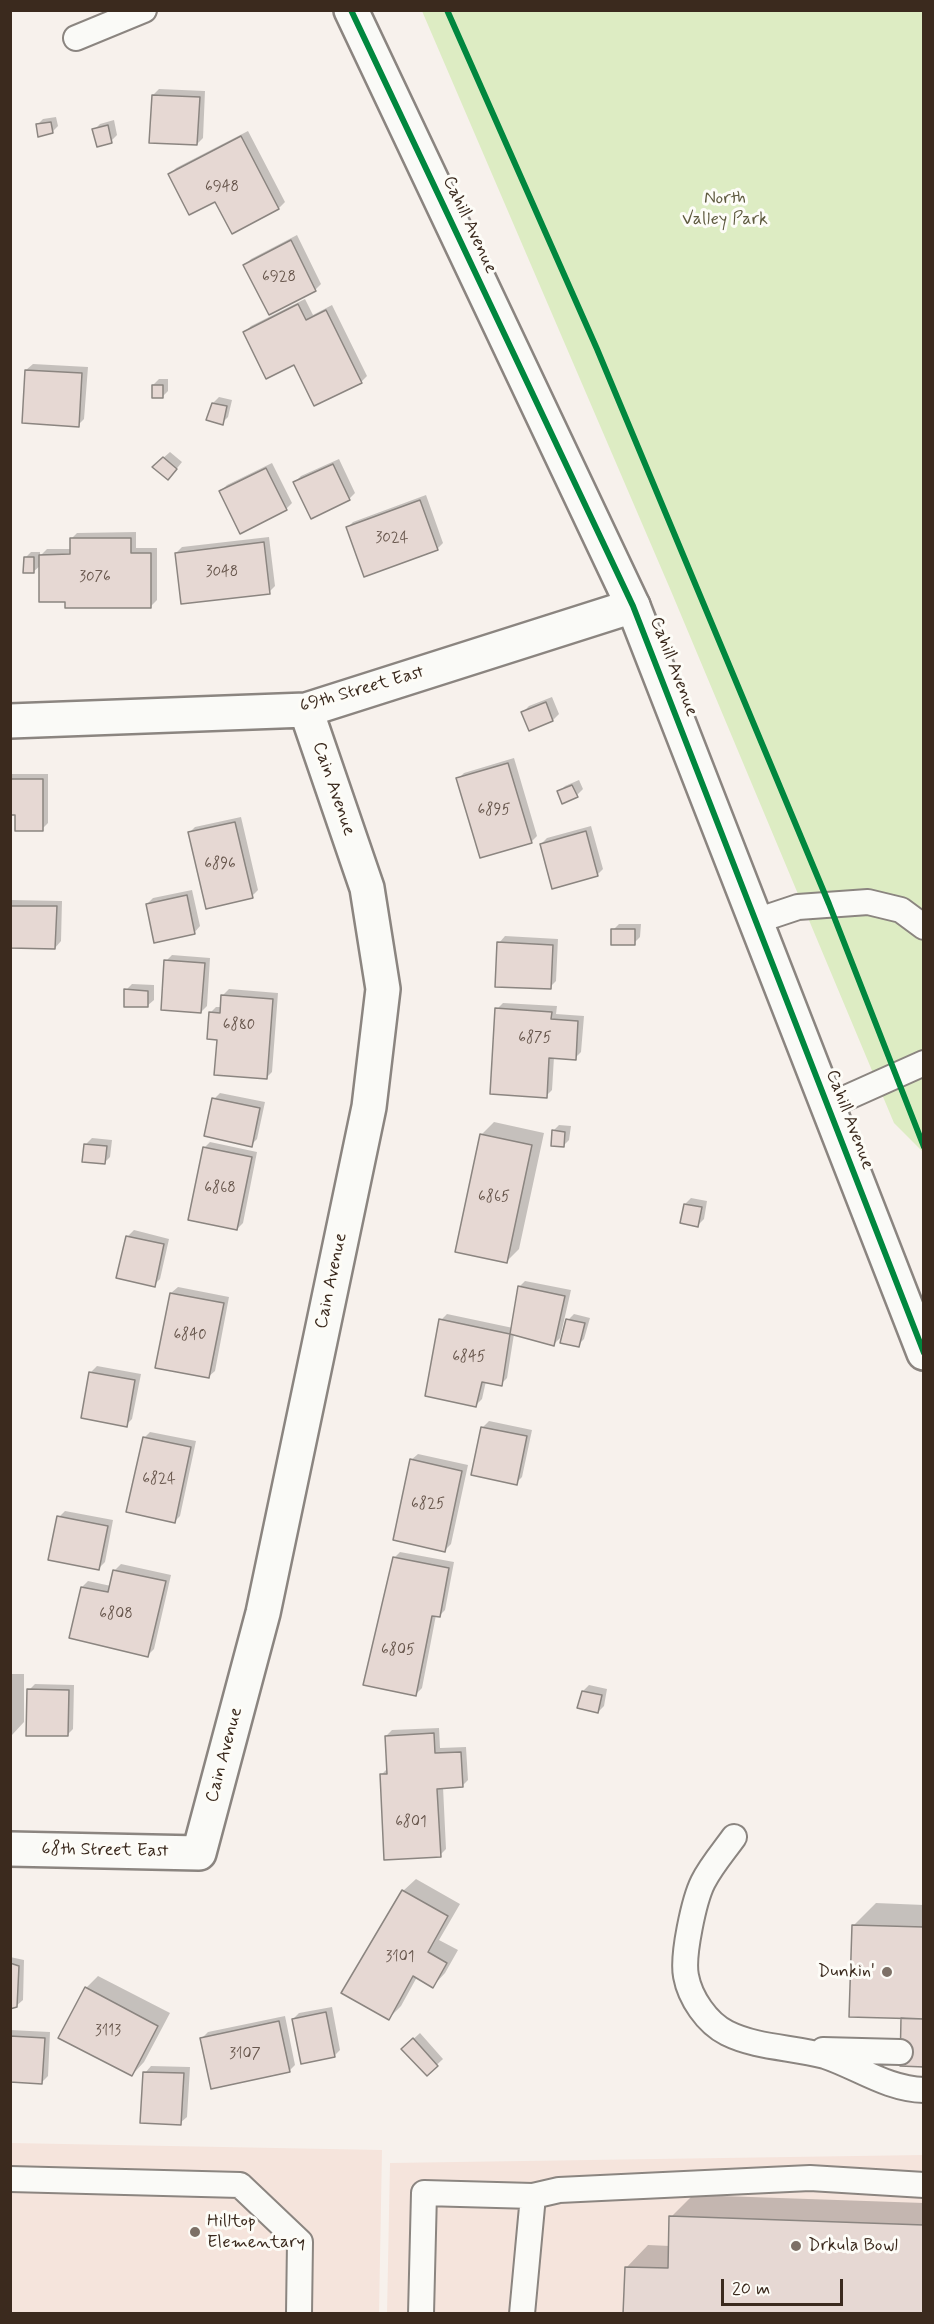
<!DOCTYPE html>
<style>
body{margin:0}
#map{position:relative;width:934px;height:2324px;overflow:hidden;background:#f7f1ec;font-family:Mynerve,sans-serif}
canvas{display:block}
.frame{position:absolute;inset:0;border:12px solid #3b2a1e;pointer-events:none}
.scale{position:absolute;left:721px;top:2279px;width:122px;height:27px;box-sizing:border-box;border:3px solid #3b2a1e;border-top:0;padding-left:8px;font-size:18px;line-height:21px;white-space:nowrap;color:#3b2a1e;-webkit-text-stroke:4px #fdfcf7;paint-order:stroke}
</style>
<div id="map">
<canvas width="934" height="2324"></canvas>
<div class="frame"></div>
<div class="scale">20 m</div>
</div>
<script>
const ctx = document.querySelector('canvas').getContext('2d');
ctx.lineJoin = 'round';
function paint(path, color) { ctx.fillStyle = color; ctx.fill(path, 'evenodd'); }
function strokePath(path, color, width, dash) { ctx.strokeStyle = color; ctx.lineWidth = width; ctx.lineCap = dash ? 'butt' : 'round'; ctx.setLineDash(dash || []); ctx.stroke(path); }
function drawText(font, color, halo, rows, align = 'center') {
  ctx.font = font + ' Mynerve,sans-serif'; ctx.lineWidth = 6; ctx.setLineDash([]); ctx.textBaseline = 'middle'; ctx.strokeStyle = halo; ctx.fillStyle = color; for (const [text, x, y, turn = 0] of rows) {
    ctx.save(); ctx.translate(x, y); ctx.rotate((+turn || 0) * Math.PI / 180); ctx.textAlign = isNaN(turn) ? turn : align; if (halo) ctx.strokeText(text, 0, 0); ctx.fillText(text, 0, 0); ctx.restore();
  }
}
paint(new Path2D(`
 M11,2143L382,2150L379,2313L11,2314Z
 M923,2155V2313L387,2314L390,2163Z`), '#f5e4dc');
paint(new Path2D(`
 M422,11H923V1152L894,1123L671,591Z`), '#ddecc3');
paint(new Path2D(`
 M159,89L205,91L203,138L197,144L153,95Z
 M56,117L58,126L52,132L37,125L43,119Z
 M114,120L117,135L111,141L94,130L100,124Z
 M248,131L285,202L279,208L232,232L216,200L170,174L176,168Z
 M297,235L321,284L315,290L245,265L251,259Z
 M305,299L313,315L332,305L367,376L361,382L294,363L245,332L251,326Z
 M33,364L88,367L84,419L78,425L26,370Z
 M159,379H168V391L162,397L153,385Z
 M219,397L232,400L228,417L222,423L213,403Z
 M170,452L182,462L174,472L154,466Z
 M339,459L355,493L349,499L295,482L301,476Z
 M272,463L292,503L286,509L221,491L227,485Z
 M426,495L443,543L437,549L347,528L353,522Z
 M136,532V548H157V600L151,606L66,601L41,565L33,572L25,558L31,552H40V556L47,549H71V539L77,533Z
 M269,537L275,586L269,592L176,553L182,547Z
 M552,697L559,714L553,720L523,712L529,706Z
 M514,758L537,836L531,842L458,779L464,773Z
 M10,774H48V823L42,829L16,814H10Z
 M579,780L583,789L577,795L559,792L565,786Z
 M241,817L258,890L252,896L189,833L195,827Z
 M591,826L603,869L597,875L541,844L547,838Z
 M192,890L200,926L194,933L147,904L153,898Z
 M10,900L62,901L61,941L55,948L10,947Z
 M619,924H641L640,937L634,943L613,930Z
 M505,936L558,939L556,981L550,987L499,943Z
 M172,955L210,958L207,1006L201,1012L166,961Z
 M132,984L154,985V1000L147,1006L126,990Z
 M229,989L278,993L272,1072L266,1078L218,1038L210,1013L216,1007H222L223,995Z
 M503,1003L557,1006L556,1014L584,1016L581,1052L575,1058L554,1057L552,1090L546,1096L497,1009Z
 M220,1093L265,1102L257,1139L251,1145L214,1099Z
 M494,1122L544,1133L519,1249L507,1261L482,1134Z
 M559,1125L571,1126L569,1140L563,1146L553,1131Z
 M92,1138L112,1140L110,1157L104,1163L86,1144Z
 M210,1142L257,1152L243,1223L237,1229L204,1148Z
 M691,1198L707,1201L704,1219L698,1225L685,1204Z
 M134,1230L169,1239L160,1279L154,1285L128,1236Z
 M525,1281L571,1290L560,1338L554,1344L514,1334L507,1378L501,1384L486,1381L482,1399L476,1405L441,1320L447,1314L513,1328L519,1287Z
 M178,1287L229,1297L215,1371L208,1377L171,1293Z
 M574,1314L590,1318L584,1339L578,1345L568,1320Z
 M97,1366L141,1374L132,1419L126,1425L91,1372Z
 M489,1421L532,1430L522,1477L516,1483L473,1474L483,1427Z
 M150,1432L196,1441L180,1516L174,1522L144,1438Z
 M418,1454L468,1465L451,1544L445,1550L411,1460Z
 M65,1511L113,1520L105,1562L99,1568L59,1517Z
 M400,1552L454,1562L445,1610L439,1616L436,1615L422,1688L416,1694L394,1558Z
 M121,1564L171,1575L154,1649L148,1655L82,1587L88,1581L111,1586L115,1570Z
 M10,1674H24V1722L12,1735Z
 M35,1684L74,1685L73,1729L67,1735L29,1690Z
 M589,1685L607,1689L604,1706L598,1712L583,1691Z
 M439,1728L440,1748L466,1747L468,1780L462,1786L443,1787L446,1849L440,1855L381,1775L388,1768L386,1736L392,1730Z
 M416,1879L460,1904L439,1940L458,1950L445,1973L433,1986L417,1977L401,2006L389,2018L403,1891Z
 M876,1903L924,1905V2065L905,2017L854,1925Z
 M10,1957L24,1960L23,2000L16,2006L10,2007Z
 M98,1976L170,2013L144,2062L132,2075L86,1988Z
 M332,2007L340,2050L334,2056L293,2019L299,2013Z
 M285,2016L295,2065L289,2071L202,2038L208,2032Z
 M10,2030L50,2032L48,2076L42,2082L10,2080Z
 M420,2033L443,2059L427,2074L409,2043Z
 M151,2066L190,2067L187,2117L180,2123L145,2073Z
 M693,2195L924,2203V2314L626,2268L648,2245L670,2246L671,2217Z`), '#0003');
const building = new Path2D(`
 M152,95L200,97L197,145L149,143Z
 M51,122L53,133L38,137L36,124Z
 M108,125L112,143L97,147L92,129Z
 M241,136L279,209L232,234L215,202L189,215L168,174Z
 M291,240L316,291L269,315L243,265Z
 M298,304L306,320L326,310L362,383L314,406L294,365L266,379L243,332Z
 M25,370L82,373L79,427L22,423Z
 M152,385H163V398H152Z
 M212,403L227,406L223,425L206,420Z
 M163,457L177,469L168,480L152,467Z
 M333,464L350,500L311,519L293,482Z
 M266,468L287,510L240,534L219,491Z
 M420,500L438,550L364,577L346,527Z
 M70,538H131V553H151V608H65V602H39V555L70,554Z
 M264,542L270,594L181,604L175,553Z
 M24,557H34V573H23Z
 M546,702L553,721L529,731L521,712Z
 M508,763L532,843L480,858L456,778Z
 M10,779H43V831H15V815H10Z
 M572,785L578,797L562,804L557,791Z
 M235,822L253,898L206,909L188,832Z
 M586,831L598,876L552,889L540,844Z
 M187,895L195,934L154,943L146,904Z
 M10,906H57L55,949L10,948Z
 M611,929H635V945H611Z
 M497,942L553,945L551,989L495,987Z
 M164,960L205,963L201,1013L161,1010Z
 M124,989L148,991V1007H124Z
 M221,995L273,999L267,1079L214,1075L217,1040L207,1039L209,1012L220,1013Z
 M495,1008L552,1012L551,1019L578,1021L576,1060L549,1058L547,1098L490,1094Z
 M212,1098L260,1108L252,1147L204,1136Z
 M552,1130L565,1132L564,1147L551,1146Z
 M480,1134L532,1145L507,1263L455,1252Z
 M84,1144L107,1146L105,1164L82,1162Z
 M203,1147L252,1157L237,1230L188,1220Z
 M684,1204L702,1207L698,1227L680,1223Z
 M126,1236L164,1244L155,1287L116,1278Z
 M518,1286L565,1296L554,1346L510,1334Z
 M170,1293L224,1303L209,1378L155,1368Z
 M439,1319L510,1334L502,1386L482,1382L476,1407L425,1396Z
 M566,1319L585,1323L579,1347L560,1343Z
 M89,1372L135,1380L127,1427L81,1418Z
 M481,1427L527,1436L517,1485L471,1475Z
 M143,1437L191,1447L175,1523L126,1512Z
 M410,1459L462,1471L445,1552L393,1540Z
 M57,1516L108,1526L99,1570L48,1560Z
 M393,1557L449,1568L440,1617L432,1616L416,1696L363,1685Z
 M113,1570L166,1581L148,1657L69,1638L81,1587L108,1592Z
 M27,1689L69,1690L68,1736H26Z
 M582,1691L602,1695L598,1713L577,1708Z
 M434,1733L435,1753L461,1752L463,1787L437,1789L441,1857L384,1860L380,1774H387L385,1736Z
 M402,1890L448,1916L428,1952L447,1963L433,1988L413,1976L389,2020L341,1993Z
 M852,1925L924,1927V2019L849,2017Z
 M10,1963L19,1966L17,2007L10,2009Z
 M85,1987L158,2026L132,2076L58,2038Z
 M326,2012L335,2057L301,2064L292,2019Z
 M901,2018L924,2019V2067L900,2066Z
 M279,2021L290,2072L211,2089L200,2038Z
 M10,2036L45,2038L42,2084L10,2082Z
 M413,2038L438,2066L427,2076L401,2049Z
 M143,2072L184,2073L181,2125L140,2123Z
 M669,2216L924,2225V2314H623L625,2267L668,2268Z`);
paint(building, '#e6d8d3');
strokePath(building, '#8b8580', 1.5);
const lane = new Path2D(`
 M76,38L144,10
 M756,921L798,907L868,902L901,910L924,927
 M828,1106L924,1063
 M734,1837C724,1851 711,1866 703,1882C694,1900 682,1956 686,1976C690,1998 707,2023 727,2033C757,2048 793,2047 825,2056C858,2067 887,2089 924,2090
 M823,2050L900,2052
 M10,2179L240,2185L300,2242L299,2314
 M421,2314L424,2193L533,2196L559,2190L810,2178L924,2185
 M522,2314L533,2196`);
const street = new Path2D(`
 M10,721L306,710L633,606
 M10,1849L199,1853L263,1613L369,1107L383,989L367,888L306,710`);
const secondary = new Path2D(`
 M351,10L633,606L924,1353`);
strokePath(lane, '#8b8580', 28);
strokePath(street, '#8b8580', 38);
strokePath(secondary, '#8b8580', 38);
strokePath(lane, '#fafaf7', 24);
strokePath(street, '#fafaf7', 33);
strokePath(secondary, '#fafaf7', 33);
strokePath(new Path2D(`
 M351,10L633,606L924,1353
 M447,10L597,349L829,904L924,1147`), '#00873e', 6);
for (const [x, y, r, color] of [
 [887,1972,6,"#7d7066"],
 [195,2232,6,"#7d7066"],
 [796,2246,6,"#7d7066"]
]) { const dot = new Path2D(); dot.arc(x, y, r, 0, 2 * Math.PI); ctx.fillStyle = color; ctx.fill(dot); strokePath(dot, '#fdfcf7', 2); }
drawText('15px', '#67564c', null, [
 ["6948",222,188],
 ["6928",279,278],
 ["3024",392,539],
 ["3048",222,573],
 ["3076",95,578],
 ["6895",494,811],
 ["6896",220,865],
 ["6880",239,1026],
 ["6875",535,1039],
 ["6868",220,1189],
 ["6865",494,1198],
 ["6840",190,1336],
 ["6845",469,1358],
 ["6824",159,1480],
 ["6825",428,1505],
 ["6808",116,1615],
 ["6805",398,1651],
 ["6801",411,1823],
 ["3101",400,1958],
 ["3113",108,2032],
 ["3107",245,2055]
]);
drawText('18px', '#5e5a3f', '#fdfcf7', [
 ["North",725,199],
 ["Valley Park",725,220]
]);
drawText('18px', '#3b2a1e', '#fdfcf7', [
 ["Cahill Avenue",469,225,65],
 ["Cahill Avenue",673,667,69],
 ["69th Street East",362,690,-16],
 ["Cain Avenue",333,789,71],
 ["Cahill Avenue",849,1120,69],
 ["Cain Avenue",332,1281,-78],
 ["Cain Avenue",225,1755,-75],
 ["68th Street East",105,1851,1]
]);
drawText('18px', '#3b2a1e', '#fdfcf7', [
 ["Dunkin'",875,1972,"right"],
 ["Hilltop",207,2222],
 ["Elementary",207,2243],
 ["Drkula Bowl",808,2246]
], 'left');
</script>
